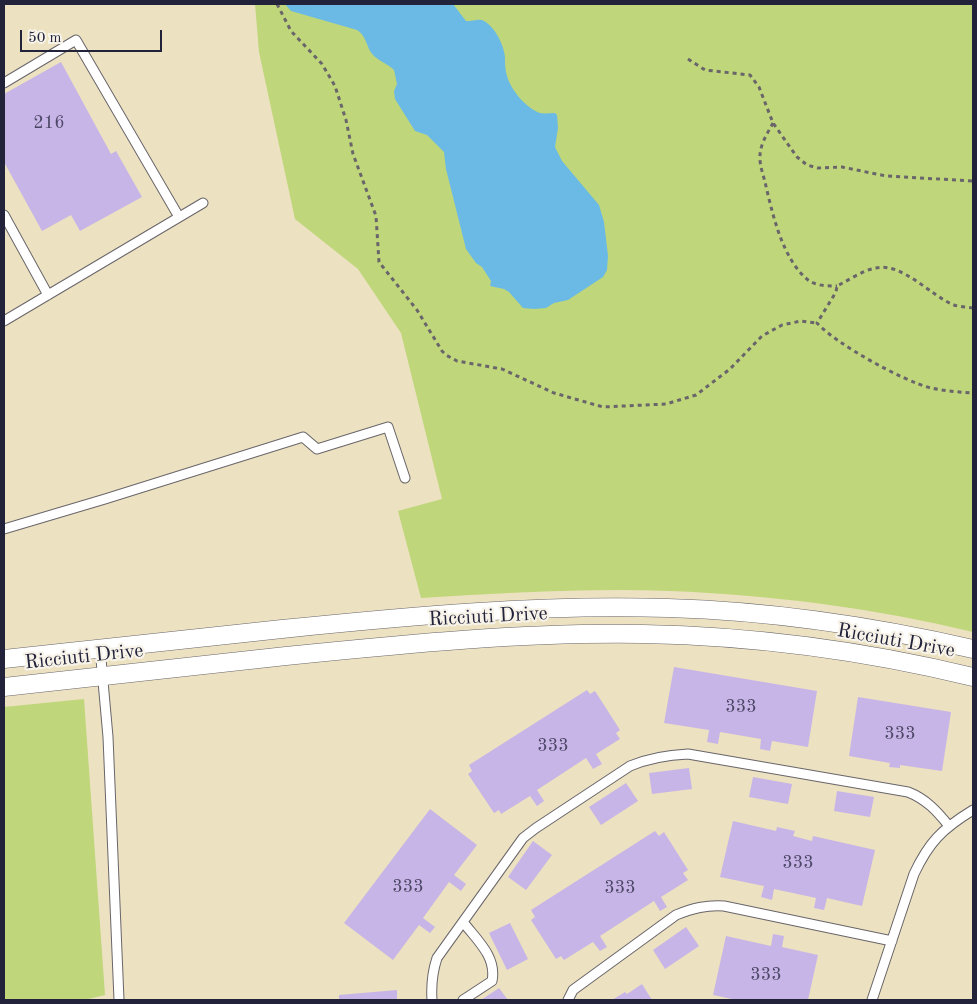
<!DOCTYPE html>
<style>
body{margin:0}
#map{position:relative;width:977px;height:1004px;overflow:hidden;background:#ece1c0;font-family:"Old Standard TT",serif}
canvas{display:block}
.frame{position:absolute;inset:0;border:5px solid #22223b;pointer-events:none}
.scale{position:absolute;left:20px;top:30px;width:142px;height:22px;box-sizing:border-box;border:2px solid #22223b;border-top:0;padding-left:6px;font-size:15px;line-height:18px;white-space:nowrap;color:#22223b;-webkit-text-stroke:4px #f7f3e8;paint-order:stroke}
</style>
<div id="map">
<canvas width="977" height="1004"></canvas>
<div class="frame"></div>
<div class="scale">50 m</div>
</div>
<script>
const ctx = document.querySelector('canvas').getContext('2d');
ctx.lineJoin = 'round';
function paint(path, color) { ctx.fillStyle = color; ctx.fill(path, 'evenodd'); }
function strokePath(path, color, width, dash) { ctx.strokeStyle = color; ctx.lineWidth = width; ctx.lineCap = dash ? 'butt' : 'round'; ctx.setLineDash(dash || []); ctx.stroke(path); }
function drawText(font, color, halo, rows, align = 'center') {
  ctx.font = font + ' "Old Standard TT",serif'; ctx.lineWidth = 4.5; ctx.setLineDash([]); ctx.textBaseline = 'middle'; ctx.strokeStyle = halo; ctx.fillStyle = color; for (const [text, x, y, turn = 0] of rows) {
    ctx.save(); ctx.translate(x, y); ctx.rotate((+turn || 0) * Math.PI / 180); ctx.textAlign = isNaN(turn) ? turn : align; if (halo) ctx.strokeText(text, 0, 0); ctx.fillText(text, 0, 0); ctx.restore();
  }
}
paint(new Path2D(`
 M255,4H973V632C874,608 772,595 670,591C587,588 504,593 421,598L398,511L442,499L401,333L358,269L295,219L259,52Z
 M84,699L105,995L84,1000H4V707Z`), '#bfd67a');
paint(new Path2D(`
 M285,4H453L466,21C473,22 477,18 484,21C495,27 504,45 505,57C505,64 505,70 507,76C511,90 526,108 540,113C544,114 550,113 555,113L557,115L558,128L555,147L562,161L599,205L604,222L608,256L607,270L603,277L568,300L554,303L546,308L534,309L523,308L509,292L504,289L490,286L491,281L482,267L476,263L466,249L446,169L444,152L427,135L415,131L395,99L394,91L397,84L394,70C387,63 375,60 370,51C366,43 365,35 357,30L291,11Z`), '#6bbae5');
paint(new Path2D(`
 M61,62L111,154L116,151L142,197L80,231L71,215L42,231L4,162V94Z
 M674,667L817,691L808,747L772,741L770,751L760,749L761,739L720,732L718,744L707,742L709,730L664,723Z
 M587,690L590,694L595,691L620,730L616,733L620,739L596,754L602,764L593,769L586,758L537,790L544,801L537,806L530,796L501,814L499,810L494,813L468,774L472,771L469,765Z
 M858,697L951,712L942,771L900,765V768L889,767L890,763L849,756Z
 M689,768L692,789L652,794L649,773Z
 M753,777L792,784L788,804L749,797Z
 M626,783L638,801L601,825L589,807Z
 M837,791L874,797L870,817L834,811Z
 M430,809L477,845L454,875L466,884L461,891L449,882L423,918L435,927L430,933L419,925L393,960L344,923Z
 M733,821L776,831L777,827L795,831L793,836L812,841L813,836L875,850L862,906L827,898L824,910L814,908L816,898L774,889L772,900L761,897L764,886L720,877Z
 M655,831L659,836L664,832L688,870L683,873L688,880L661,897L667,907L660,911L654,901L600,936L607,947L600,951L593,942L564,960L561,956L556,959L531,920L535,917L531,910Z
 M533,841L552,855L526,890L508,877Z
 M510,923L528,959L507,970L489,933Z
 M686,927L699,946L665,969L653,950Z
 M773,934L784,936L782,947L818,955L808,1000H737L713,995L726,936L771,946Z
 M642,984L652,1000H612L625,992L627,994Z
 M499,988L508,1000H481Z
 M397,990V1000H339V995Z`), '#c8b5e7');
const service = new Path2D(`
 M4,83L76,40L179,217
 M4,215L48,295
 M4,321L203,203
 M4,529L105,499L303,437L317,449L388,427L405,478
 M100,648L108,737L119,1000
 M432,1000C431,985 432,973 437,958L523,838L536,828L630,766C649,758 667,755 688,754L908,792C926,799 937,811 949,826
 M463,1000L492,981C497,957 477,940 463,922
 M568,1000L573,990L676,915C693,908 706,905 724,906L892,941
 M872,1000L914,874C929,842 942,829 973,810`);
const minor = new Path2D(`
 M4,659C96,649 189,639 282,629C410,616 538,604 668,608C770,611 873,626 973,649
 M4,687C98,677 192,667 286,656C405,644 524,632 643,634C754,636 866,651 973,677`);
strokePath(service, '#69656a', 11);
strokePath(minor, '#69656a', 19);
strokePath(new Path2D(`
 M277,4L291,31L322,64L335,86L346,120L353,154L376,216L379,262L417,310L442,351L446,355L457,361L502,369L554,393L603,407L666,404L696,395L730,369L762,336L782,325L801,321L817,323
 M688,59L705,70L750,75L759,87L773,123L797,157L807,165L818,168L842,167L886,176L973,181
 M773,123C767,134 759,146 760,159C760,166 763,174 765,182C772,212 782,259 808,280C816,286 827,286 837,286
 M973,308C967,307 960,307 954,305C931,296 902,262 876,268C863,270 849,280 837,286L836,292L817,323C836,344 903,381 931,388C945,391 959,392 973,393`), '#69656a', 3, [4, 4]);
strokePath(service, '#fff', 9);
strokePath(minor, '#fff', 18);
drawText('18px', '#4c4766', null, [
 ["216",49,123],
 ["333",741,707],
 ["333",900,734],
 ["333",553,746],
 ["333",798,863],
 ["333",408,887],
 ["333",620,888],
 ["333",766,975]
]);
drawText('20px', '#22223b', '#f7f3e8', [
 ["Ricciuti Drive",488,617,-3],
 ["Ricciuti Drive",896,641,10],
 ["Ricciuti Drive",84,657,-6]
]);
</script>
